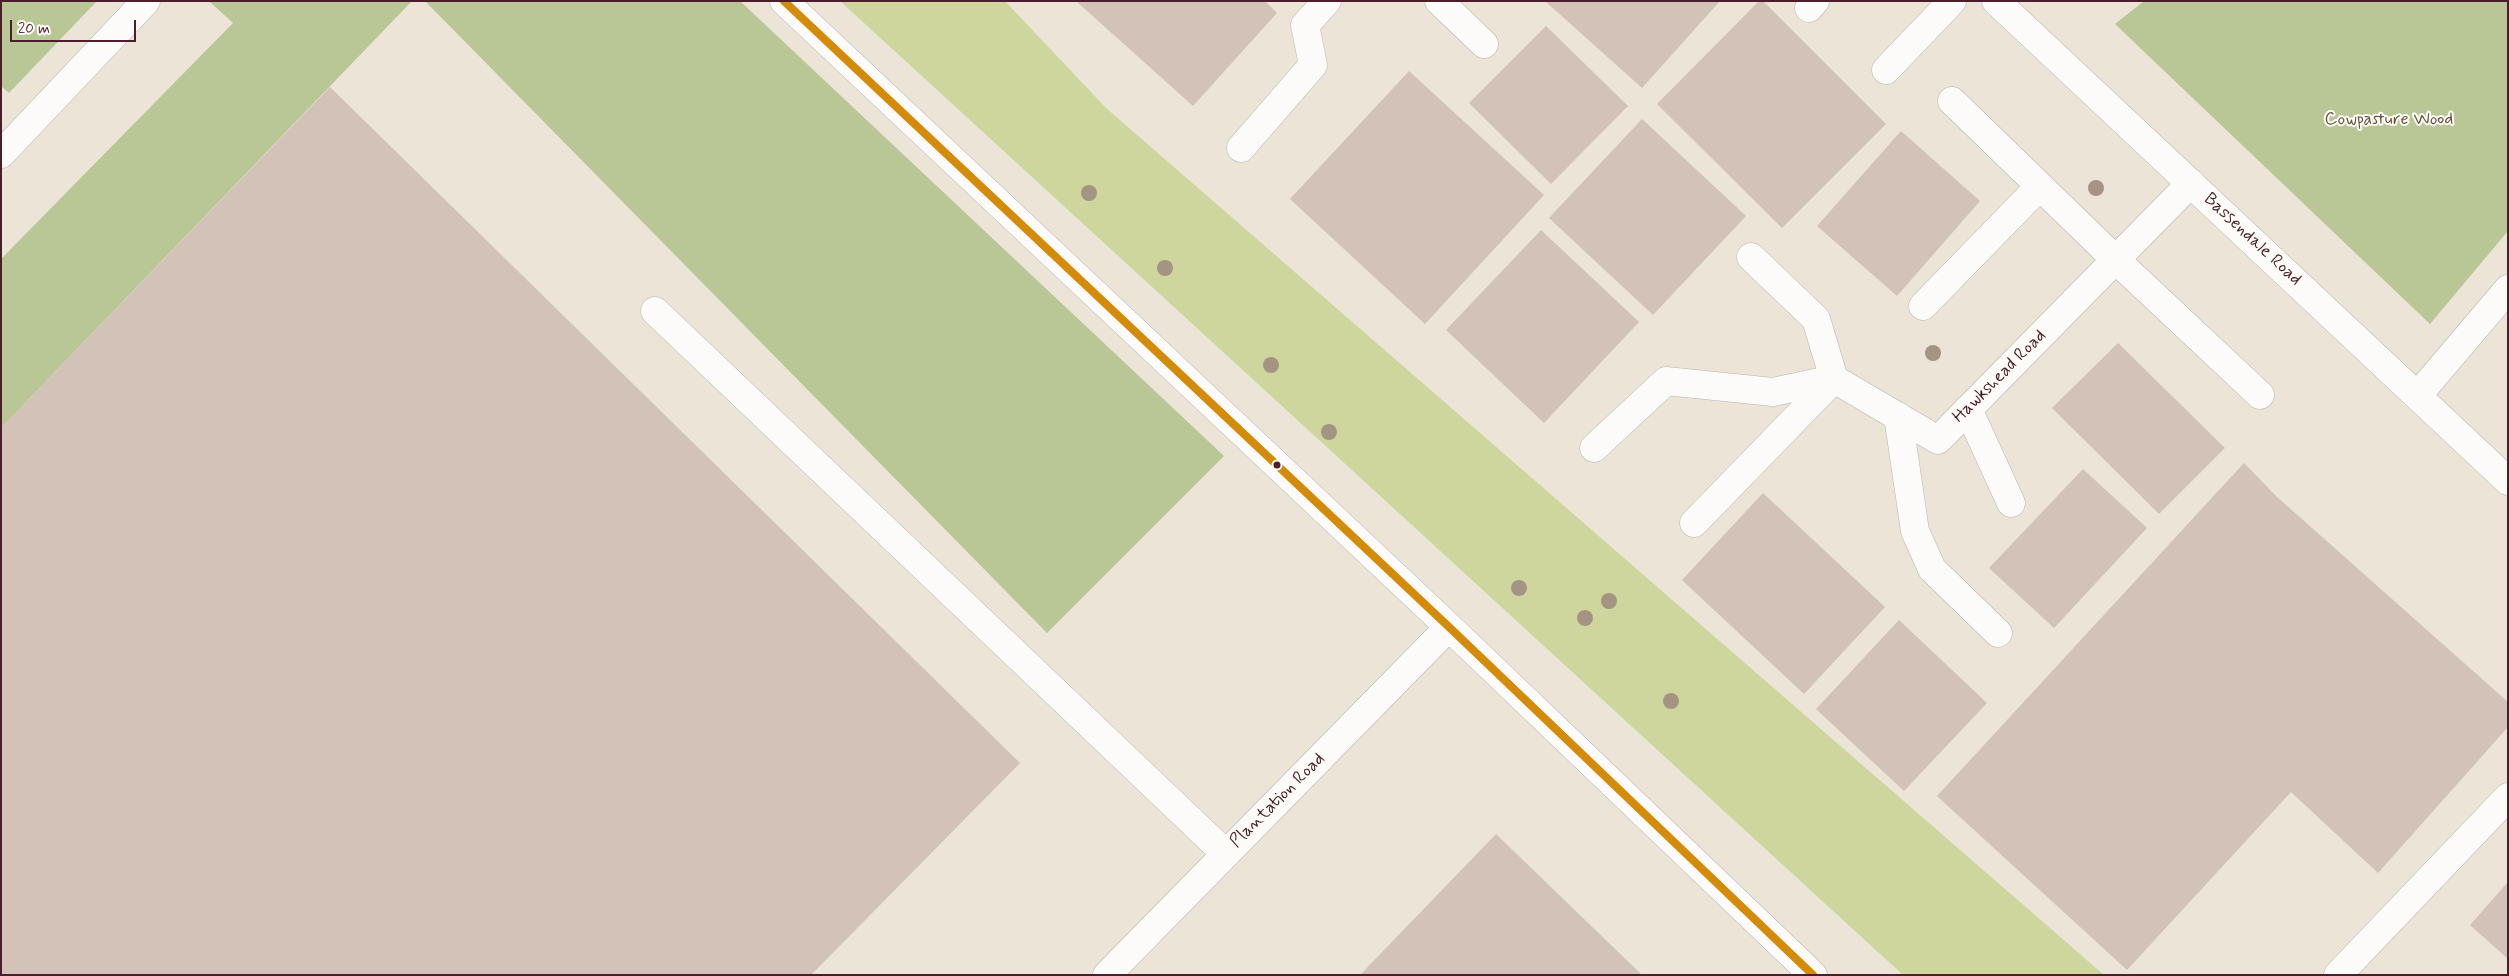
<!DOCTYPE html>
<style>
body{margin:0}
#map{position:relative;width:2509px;height:976px;overflow:hidden;background:#ebe4d7;font-family:Mynerve,sans-serif}
canvas{display:block}
.frame{position:absolute;inset:0;border:2px solid #4a1f2b;pointer-events:none}
.scale{position:absolute;left:10px;top:20px;width:126px;height:22px;box-sizing:border-box;border:2px solid #4a1f2b;border-top:0;padding-left:6px;font-size:15px;line-height:18px;white-space:nowrap;color:#4a1f2b;-webkit-text-stroke:4px #fdfcf7;paint-order:stroke}
</style>
<div id="map">
<canvas width="2509" height="976"></canvas>
<div class="frame"></div>
<div class="scale">20 m</div>
</div>
<script>
const ctx = document.querySelector('canvas').getContext('2d');
ctx.lineJoin = 'round';
function paint(path, color) { ctx.fillStyle = color; ctx.fill(path, 'evenodd'); }
function strokePath(path, color, width, dash) { ctx.strokeStyle = color; ctx.lineWidth = width; ctx.lineCap = dash ? 'butt' : 'round'; ctx.setLineDash(dash || []); ctx.stroke(path); }
function drawText(font, color, halo, rows, align = 'center') {
  ctx.font = font + ' Mynerve,sans-serif'; ctx.lineWidth = 4; ctx.setLineDash([]); ctx.textBaseline = 'middle'; ctx.strokeStyle = halo; ctx.fillStyle = color; for (const [text, x, y, turn = 0] of rows) {
    ctx.save(); ctx.translate(x, y); ctx.rotate((+turn || 0) * Math.PI / 180); ctx.textAlign = isNaN(turn) ? turn : align; if (halo) ctx.strokeText(text, 0, 0); ctx.fillText(text, 0, 0); ctx.restore();
  }
}
paint(new Path2D(`
 M840,1H1005L1106,108L2104,975H1903Z`), '#ced69e');
paint(new Path2D(`
 M1,1H97L9,93L1,86Z
 M209,1H412L1,428V259L233,23Z
 M425,1H740L1224,456L1047,633Z
 M2144,1H2508V231L2430,324L2115,24Z`), '#b9c797');
paint(new Path2D(`
 M1076,1H1265L1277,13L1193,106Z
 M1545,1H1720L1642,88Z
 M1759,1H1763L1886,124L1782,228L1657,104Z
 M1546,26L1628,106L1551,184L1469,103Z
 M1409,71L1544,195L1425,324L1290,199Z
 M330,87L1020,763L811,975H1V428Z
 M1642,119L1746,216L1653,315L1549,218Z
 M1901,131L1980,201L1897,296L1817,226Z
 M1541,230L1639,322L1544,423L1446,330Z
 M2118,343L2225,448L2159,514L2052,408Z
 M2244,463L2276,496L2508,702V727L2378,873L2291,792L2127,970L1937,796Z
 M2083,469L2147,528L2054,628L1989,568Z
 M1763,493L1885,607L1804,694L1682,580Z
 M1899,620L1987,703L1904,791L1816,709Z
 M1496,834L1642,975H1360Z
 M2508,882V959L2470,925Z`), '#d2c2b7');
const minor = new Path2D(`
 M784,1L1449,627L1813,975
 M1439,1L1484,44
 M1996,1L2508,481
 M1809,8L1815,1
 M1886,70L1952,1
 M1952,101L2116,260L2260,395
 M1241,148L1313,65L1305,25L1327,1
 M1,154L146,1
 M1923,306L2040,186
 M655,311L1226,854
 M2418,395L2508,289
 M1968,409L2011,503
 M1898,416L1915,531L1932,569L1998,633
 M1594,448L1666,381L1773,392L1834,379L1938,440L2191,183
 M1694,523L1834,379L1816,319L1751,257
 M1107,975L1449,627
 M2338,975L2508,797`);
strokePath(minor, '#bbb2ac', 29);
strokePath(minor, '#fcfbf9', 28);
strokePath(new Path2D(`
 M784,1L1449,627L1813,975`), '#d48b09', 8);
ctx.fillStyle = '#a49484';
for (const [x, y] of [
 [2096,188],
 [1089,193],
 [1165,268],
 [1933,353],
 [1271,365],
 [1329,432],
 [1519,588],
 [1609,601],
 [1585,618],
 [1671,701]
]) { ctx.beginPath(); ctx.arc(x, y, 8, 0, 2 * Math.PI); ctx.fill(); }
for (const [x, y, r, color] of [
 [1277,465,4.5,"#4a1f2b"]
]) { const dot = new Path2D(); dot.arc(x, y, r, 0, 2 * Math.PI); ctx.fillStyle = color; ctx.fill(dot); strokePath(dot, '#fdfcf7', 2); }
drawText('18px', '#6a5340', '#fdfcf7', [
 ["Cowpasture Wood",2389,120]
]);
drawText('18px', '#4a1f2b', '#fdfcf7', [
 ["Bassendale Road",2252,240,43],
 ["Hawkshead Road",2000,377,-45],
 ["Plantation Road",1278,801,-45]
]);
</script>
